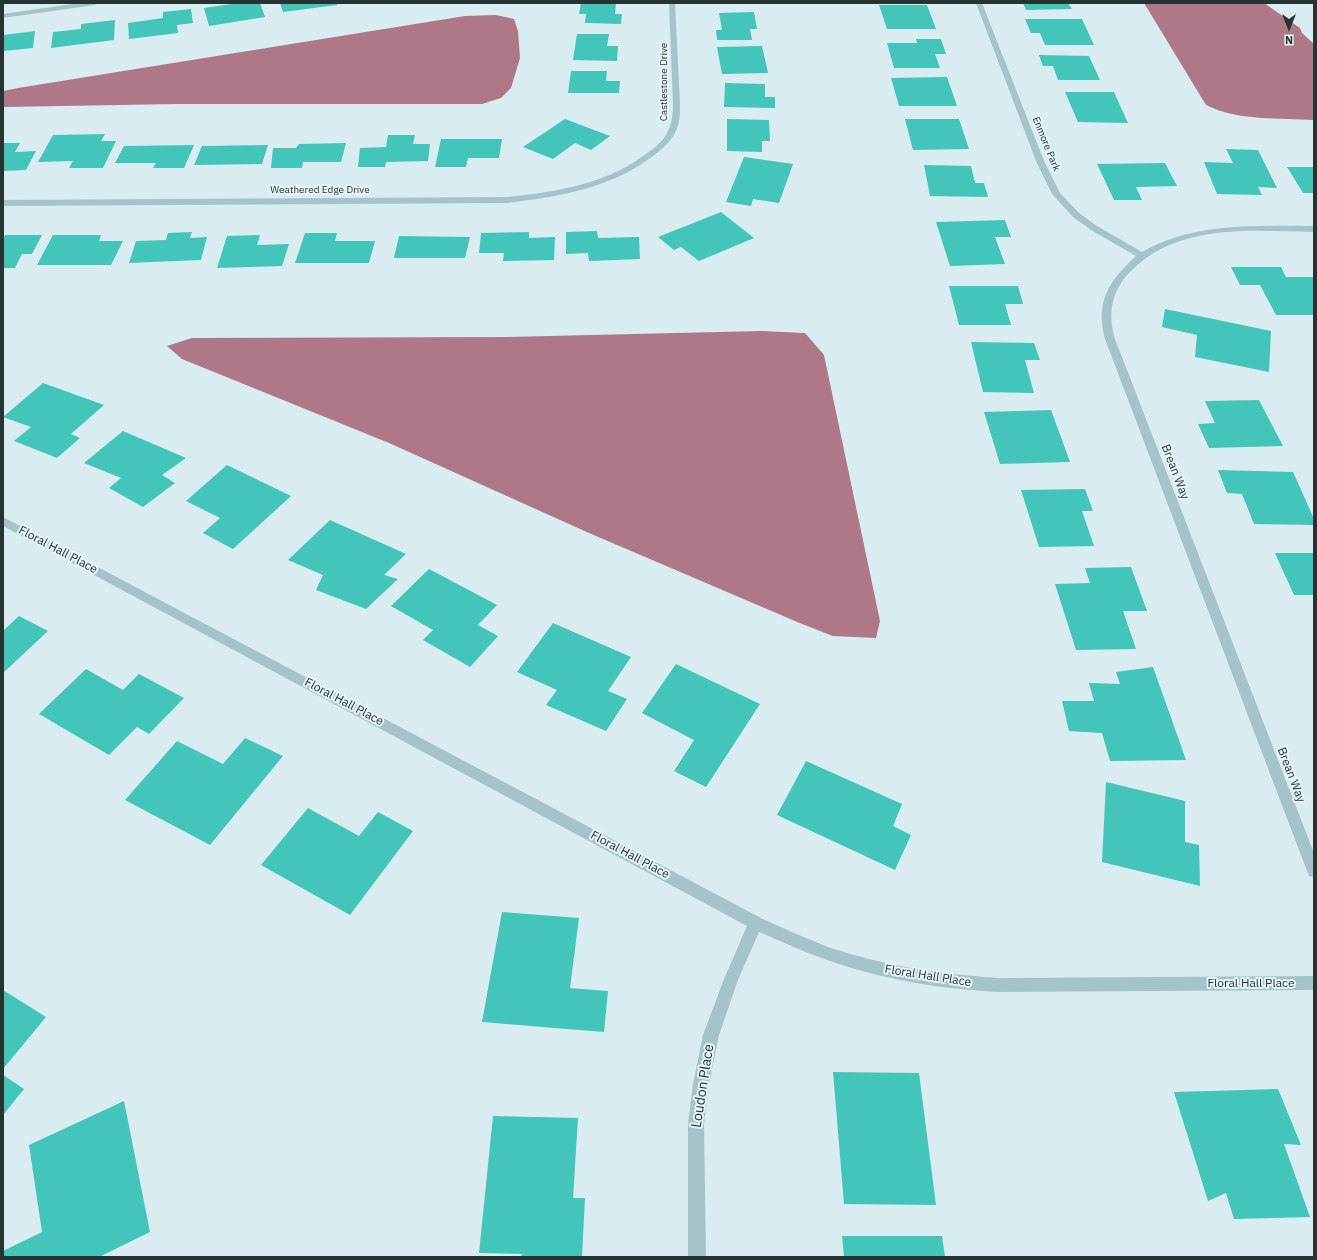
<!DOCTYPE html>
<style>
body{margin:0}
#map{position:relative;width:1317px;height:1260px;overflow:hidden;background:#d9ecf1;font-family:"IBM Plex Sans",sans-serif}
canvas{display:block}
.frame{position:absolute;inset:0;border:4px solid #263434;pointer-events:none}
.north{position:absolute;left:1269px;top:8px;width:40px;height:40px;-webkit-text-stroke:3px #e5f4f9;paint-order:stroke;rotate:180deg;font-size:11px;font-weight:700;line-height:16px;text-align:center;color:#263434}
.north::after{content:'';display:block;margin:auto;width:14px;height:18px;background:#263434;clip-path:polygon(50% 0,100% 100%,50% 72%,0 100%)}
</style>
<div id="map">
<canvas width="1317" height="1260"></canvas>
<div class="frame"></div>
<div class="north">N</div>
</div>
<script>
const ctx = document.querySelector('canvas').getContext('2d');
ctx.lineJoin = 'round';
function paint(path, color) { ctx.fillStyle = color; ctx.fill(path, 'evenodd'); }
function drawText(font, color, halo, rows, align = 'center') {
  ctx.font = font + ' "IBM Plex Sans",sans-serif'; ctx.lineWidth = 4; ctx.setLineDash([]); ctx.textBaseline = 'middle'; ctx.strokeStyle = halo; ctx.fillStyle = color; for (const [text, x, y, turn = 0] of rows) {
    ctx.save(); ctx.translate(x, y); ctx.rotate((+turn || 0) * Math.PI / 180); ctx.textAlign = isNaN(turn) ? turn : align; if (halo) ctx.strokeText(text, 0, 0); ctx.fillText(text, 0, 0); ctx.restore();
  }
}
paint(new Path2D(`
 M1144,3H1264L1300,28L1302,33L1314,44V120C1279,118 1238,121 1206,105Z
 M496,15L514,19L518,31L520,58L511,88L501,98L482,104H176L3,107V91L18,88L465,16Z
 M761,331L805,333L824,355L880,621L876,638L833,636L802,624L589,533L389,443L182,359L167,346L192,338L507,337Z`), '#ae7887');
paint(new Path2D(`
 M238,3H260L265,17L209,26L204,8Z
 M280,3H337V5L283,12Z
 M581,3H616L615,14H622L621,24L585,23L586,14H579Z
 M1023,3H1068L1072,9L1026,10Z
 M879,5H927L936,29H887Z
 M191,9L193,23L177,25L178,33L129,39L128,23L163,18V12Z
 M754,12L757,29H750L752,40H717L716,30H722L719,13Z
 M1025,19H1082L1094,45H1045L1040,33H1031Z
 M115,20L114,40L51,48L53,32L81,29V24Z
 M35,31L33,48L3,51V35Z
 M577,34H609L607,46H618L617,61L573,60Z
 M916,39H941L946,54H935L940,68H894L887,43H917Z
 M762,46L768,73L722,74L717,47Z
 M1039,55L1089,56L1100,80H1058L1053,66H1043Z
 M571,71H607L606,81H620L619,93H568Z
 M947,77L957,106H899L891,78Z
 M725,83L765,84V97H775V108L724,107Z
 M1065,92H1114L1128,123L1078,122Z
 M565,119L610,136L591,150L575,143L553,159L523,147Z
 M727,119L769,120L770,141H762V152L727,151Z
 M905,119H959L969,149L913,150Z
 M105,134L101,141H116L103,168H69L73,161L38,162L53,135Z
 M388,135H415L413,144H430L428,161L386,162L385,167H358L360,148L386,147Z
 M441,139H502L499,158H468L466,167H435Z
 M3,143H20L15,152L36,151L26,170L3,171Z
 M346,143L341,162H303L302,168H271L273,148H296L299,144Z
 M194,145L184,168H153L156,163H115L124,146Z
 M268,145L262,164L194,165L202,146Z
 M1226,149L1258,150L1277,188L1258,187L1262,195L1217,194L1204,162L1233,163Z
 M744,157L793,164L779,203L753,199L751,206L726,202Z
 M1165,163L1177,186L1136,187L1142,200H1114L1097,164Z
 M924,165L971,166L975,183H984L988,197L930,196Z
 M1287,167H1314V193H1303Z
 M721,212L754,238L699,261L681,247L674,250L658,237Z
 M1005,220L1011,237H995L1005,264L950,266L936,222Z
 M597,231L598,238L639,237L640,259L589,261L588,253L566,254V232Z
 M192,232L190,238L207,237L201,260L129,263L136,241L166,240L168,233Z
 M529,232V238L555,237L554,260L503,261L504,253H479L481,233Z
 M305,233H337L335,241H375L369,263H295Z
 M5,235H42L32,254H22L15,268H3V239Z
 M53,235H101L99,241H123L111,265H37Z
 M260,235L257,245L289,244L282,266L217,268L227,236Z
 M399,236L470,237L465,258H394Z
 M1231,267H1281L1286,277H1314V315H1276L1260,285H1240Z
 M949,286H1018L1023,304H1005L1011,325H959Z
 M1165,309L1271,331L1269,372L1195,357L1197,335L1162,327Z
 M971,342L1034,343L1040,360H1025L1034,393L983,392Z
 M43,383L104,405L71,434L80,438L57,458L14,441L31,427L3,417Z
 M1259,400L1283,446L1209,448L1198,424L1215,423L1205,401Z
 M1051,410L1070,462L1000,464L984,412Z
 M123,431L186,458L162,475L175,483L143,507L109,488L121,478L84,463Z
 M227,465L291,496L233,549L203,533L220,518L186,501Z
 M1218,470L1293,472L1314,519V525L1254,524L1242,494L1227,493Z
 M1085,489L1093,511H1082L1094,546L1039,547L1021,490Z
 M330,520L406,554L384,575L398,579L366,609L316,590L323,575L288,560Z
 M1275,553H1314V595H1294Z
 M1131,567L1147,611H1123L1136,649L1076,650L1055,584L1090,583L1085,568Z
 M429,569L497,605L478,625L498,636L470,667L423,640L433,630L391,606Z
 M19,616L48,631L3,673V629L4,630Z
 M553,623L631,657L608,691L627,699L606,731L546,705L557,690L517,672Z
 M676,664L760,704L706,787L674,771L694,740L642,713Z
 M1153,667L1186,760L1110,761L1102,733L1069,731L1062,701H1094L1089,683L1120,684L1116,672Z
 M86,669L123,690L139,674L184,698L149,734L137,727L109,755L39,714Z
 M245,738L283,756L210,845L125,800L177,741L223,764Z
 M806,761L902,804L893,826L911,835L895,870L777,815Z
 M1106,782L1185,801V842L1199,845L1200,886L1102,862Z
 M308,808L359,836L378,812L413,831L350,915L261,865Z
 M502,912L579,918L570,988L608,991L604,1032L482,1022Z
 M3,990L46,1017L3,1069Z
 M833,1072L919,1073L936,1205L844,1204Z
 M3,1075L24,1089L3,1115Z
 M1278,1089L1301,1145L1284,1144L1310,1217L1234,1219L1226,1193L1208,1201L1174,1092Z
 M124,1101L150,1232L99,1257H3V1251L42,1232L29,1145Z
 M493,1116L578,1118L573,1198H585L582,1257H521L522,1254L479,1253Z
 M842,1236H942L945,1257H844Z`), '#43c5ba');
paint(new Path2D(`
 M80,3H98L95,5L3,18V14Z
 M669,3H675L680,104C680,114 680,124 675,133C669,144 659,152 649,159C607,189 557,197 507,203L3,206V200L507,197C555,192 603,185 643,156C652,150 662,143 667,133C672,124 673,114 673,104Z
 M976,3H982L1044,161L1060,193L1079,213L1097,226L1142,252C1195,222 1255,226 1314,226V232C1252,231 1180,223 1132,270C1112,289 1107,313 1115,339L1314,853V877L1309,876L1307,871L1105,339C1095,301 1109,281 1136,256L1091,230L1073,217L1052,194L1036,161Z
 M3,517L761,918C783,928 805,938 828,947C883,966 941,974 998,978L1314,976V990L998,992C941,989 884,980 830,961C806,953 783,942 759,932L738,980L719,1035L709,1084L704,1124L706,1257H688V1124L693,1084L703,1035L724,979L747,926L3,526Z`), '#a5c4c9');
drawText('10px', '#263434', '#e5f4f9', [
 ["Castlestone Drive",664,82,-90],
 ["Enmore Park",1046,144,68],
 ["Weathered Edge Drive",320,190]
]);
drawText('12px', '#263434', '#e5f4f9', [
 ["Brean Way",1175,472,69],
 ["Floral Hall Place",58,550,28],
 ["Floral Hall Place",344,702,28],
 ["Brean Way",1291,775,69],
 ["Floral Hall Place",630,855,28],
 ["Floral Hall Place",928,976,9],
 ["Floral Hall Place",1251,984]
]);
drawText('14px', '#263434', '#e5f4f9', [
 ["Loudon Place",703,1086,-81]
]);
</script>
